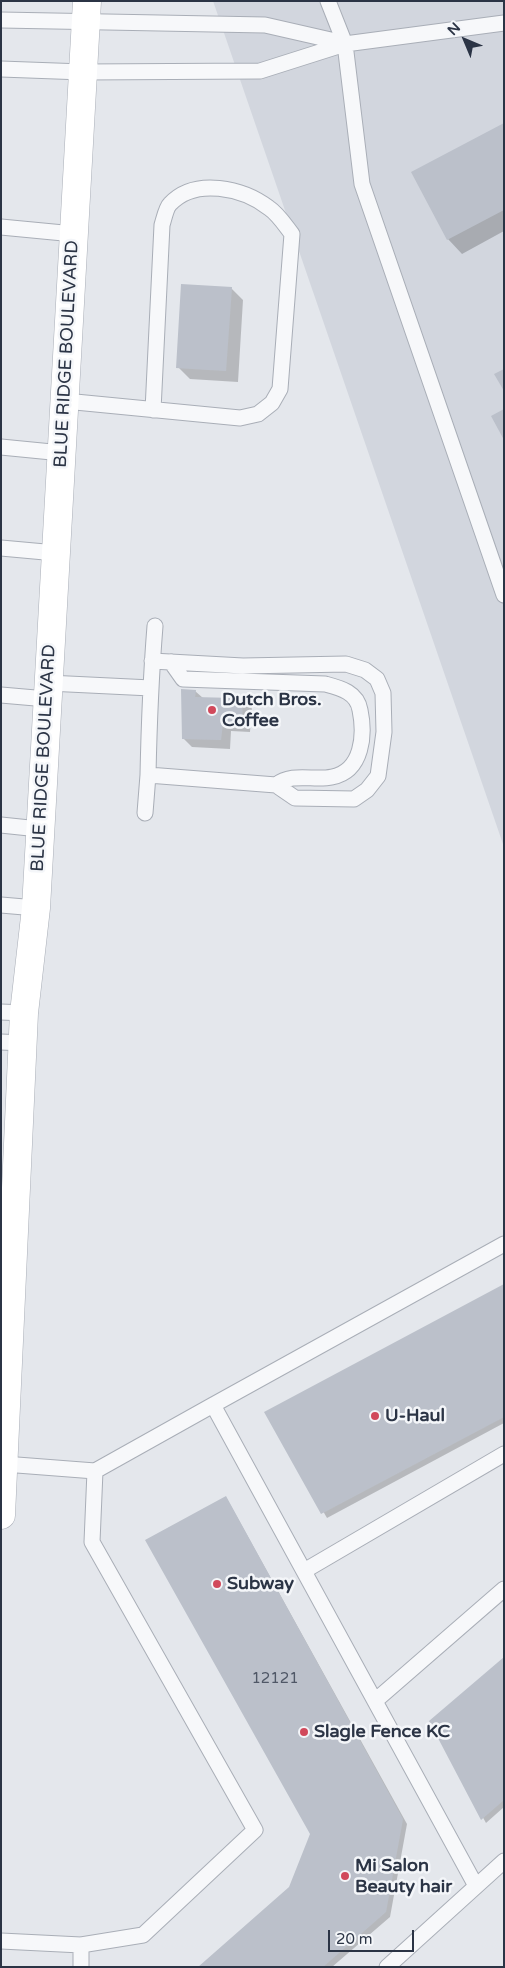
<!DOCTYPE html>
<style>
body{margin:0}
#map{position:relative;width:505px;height:1968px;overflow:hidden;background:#e4e7ec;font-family:"Varela Round",sans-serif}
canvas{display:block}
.frame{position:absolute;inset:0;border:2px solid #2b3445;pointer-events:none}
.north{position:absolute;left:440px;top:15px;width:50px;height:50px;-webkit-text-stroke:4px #f4f6f9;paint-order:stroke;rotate:315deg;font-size:14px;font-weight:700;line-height:20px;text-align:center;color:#2b3445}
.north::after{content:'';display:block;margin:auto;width:18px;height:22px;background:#2b3445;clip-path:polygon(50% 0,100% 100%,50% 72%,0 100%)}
.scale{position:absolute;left:328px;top:1930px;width:86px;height:22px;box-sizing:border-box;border:2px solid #2b3445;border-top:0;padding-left:6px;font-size:15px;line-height:18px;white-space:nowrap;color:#2b3445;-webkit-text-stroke:4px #f4f6f9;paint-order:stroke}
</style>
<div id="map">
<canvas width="505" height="1968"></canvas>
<div class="frame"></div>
<div class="north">N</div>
<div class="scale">20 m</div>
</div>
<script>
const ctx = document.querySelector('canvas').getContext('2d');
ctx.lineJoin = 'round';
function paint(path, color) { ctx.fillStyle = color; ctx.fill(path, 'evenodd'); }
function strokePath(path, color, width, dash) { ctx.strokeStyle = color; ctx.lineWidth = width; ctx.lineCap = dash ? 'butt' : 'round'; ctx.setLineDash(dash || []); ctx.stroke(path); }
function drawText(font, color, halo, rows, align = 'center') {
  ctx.font = font + ' "Varela Round",sans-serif'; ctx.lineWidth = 5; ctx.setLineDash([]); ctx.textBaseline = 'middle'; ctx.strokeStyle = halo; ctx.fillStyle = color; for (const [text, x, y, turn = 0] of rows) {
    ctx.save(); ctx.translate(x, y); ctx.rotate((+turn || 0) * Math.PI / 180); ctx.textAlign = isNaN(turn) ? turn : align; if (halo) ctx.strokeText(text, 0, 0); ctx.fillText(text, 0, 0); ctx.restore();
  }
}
paint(new Path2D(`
 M213,1H504V847Z`), '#d2d6de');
paint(new Path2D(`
 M504,125V231L462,254L448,239Z
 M231,288L243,300L238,382L190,379L178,367Z
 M195,691L203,698L235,700L243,697L252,705L250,732L231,731L230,749L192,747L183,738Z
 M504,1286V1423L327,1518L266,1413Z
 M226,1497L407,1824L390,1917L332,1967H200L290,1888L312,1834Z
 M504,1659V1807L486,1823L430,1722Z`), '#0003');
paint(new Path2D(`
 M504,123V210L447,240L411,172Z
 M181,284L232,287L226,371L176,368Z
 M504,369V391L494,374Z
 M504,409V440L491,416Z
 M181,689L196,690L195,697L234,698V695H243L242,724L223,723L221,740L182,739Z
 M504,1284V1417L321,1514L264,1412Z
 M226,1496L403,1819L386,1912L323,1967H198L289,1887L310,1834L145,1540Z
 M504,1657V1800L481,1820L429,1721Z`), '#bbc0ca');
const service = new Path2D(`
 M328,1L345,44L362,184L504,595
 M1,20L265,25L344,43
 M1,69L83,72L260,71L345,44L504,23
 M1,227L74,234
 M65,401L240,418L258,414L272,403L280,389L292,234C285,225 278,214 269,208C243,188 195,177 170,204C166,208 164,219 162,225L153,410
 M1,447L62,453
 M1,548L56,553
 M152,661L243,666L346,664L365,670L377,679L383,693L384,732L378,776L367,790L354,799L295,798L276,785L148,775C149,726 151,676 155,626
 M171,662L183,679L325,684C340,688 357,692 360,710C365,734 363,771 332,777C314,781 292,772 276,785
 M48,683L151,688
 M1,695L47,699
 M145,813L148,775
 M1,825L39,829
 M1,905L36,908
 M1,1012L24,1013
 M1,1042L23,1043
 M4,1464L95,1471L213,1405
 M304,1571L504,1454
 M375,1701L504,1589
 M476,1886L213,1405L504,1244
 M1,1941L81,1945V1967
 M81,1945L143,1935L255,1830L92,1542L95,1471
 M387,1967L504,1861`);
const secondary = new Path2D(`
 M1,1515L24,1013L36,908L87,1`);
strokePath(service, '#a9aeb7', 17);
strokePath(secondary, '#a9aeb7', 29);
strokePath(service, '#f7f8fa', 15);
strokePath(secondary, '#fff', 28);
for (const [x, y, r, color] of [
 [212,710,5,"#d1495b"],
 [375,1416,5,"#d1495b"],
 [217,1584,5,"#d1495b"],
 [304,1732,5,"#d1495b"],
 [345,1876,5,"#d1495b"]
]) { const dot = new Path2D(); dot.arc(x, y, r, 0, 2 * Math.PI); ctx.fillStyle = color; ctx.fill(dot); strokePath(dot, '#f4f6f9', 2); }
drawText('15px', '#4f5766', null, [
 ["12121",275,1679]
]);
drawText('18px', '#2b3445', '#f4f6f9', [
 ["BLUE RIDGE BOULEVARD",67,354,-87],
 ["BLUE RIDGE BOULEVARD",44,758,-87]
]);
drawText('bold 18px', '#2b3445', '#f4f6f9', [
 ["Dutch Bros.",222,700],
 ["Coffee",222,721],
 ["U-Haul",385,1416],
 ["Subway",227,1584],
 ["Slagle Fence KC",314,1732],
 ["Mi Salon",355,1866],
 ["Beauty hair",355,1887]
], 'left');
</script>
